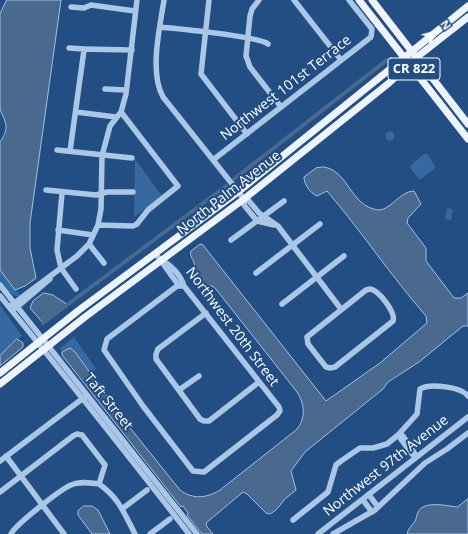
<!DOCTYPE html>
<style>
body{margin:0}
#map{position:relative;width:468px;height:534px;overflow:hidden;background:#234e83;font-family:"Open Sans",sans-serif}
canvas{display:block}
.north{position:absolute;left:416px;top:12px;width:40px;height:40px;-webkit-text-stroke:3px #234e83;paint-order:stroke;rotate:54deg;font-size:11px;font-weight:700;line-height:16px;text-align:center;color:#fff}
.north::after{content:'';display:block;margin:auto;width:14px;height:18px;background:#fff;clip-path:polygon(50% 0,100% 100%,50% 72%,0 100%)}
</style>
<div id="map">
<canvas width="468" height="534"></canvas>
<div class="north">N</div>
</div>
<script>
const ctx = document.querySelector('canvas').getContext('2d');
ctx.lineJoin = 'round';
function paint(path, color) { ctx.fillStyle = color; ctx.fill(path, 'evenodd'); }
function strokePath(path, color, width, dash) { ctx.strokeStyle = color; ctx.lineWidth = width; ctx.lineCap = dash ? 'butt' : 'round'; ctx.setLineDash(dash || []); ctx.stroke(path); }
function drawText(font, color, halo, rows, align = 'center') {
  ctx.font = font + ' "Open Sans",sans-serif'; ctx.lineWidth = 4; ctx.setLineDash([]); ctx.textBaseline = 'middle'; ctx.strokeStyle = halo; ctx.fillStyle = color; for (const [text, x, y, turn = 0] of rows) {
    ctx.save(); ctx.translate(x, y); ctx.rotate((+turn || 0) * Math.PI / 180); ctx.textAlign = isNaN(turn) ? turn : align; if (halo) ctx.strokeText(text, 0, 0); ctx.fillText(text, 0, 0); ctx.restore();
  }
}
paint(new Path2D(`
 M385.5 136a4.5 4.5 0 1 1 9 0a4.5 4.5 0 1 1-9 0Z
 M424,154H427L435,166V168L421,179H419L410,168L411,165Z
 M135,159L162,196L134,217Z
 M447,208L453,209L451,220L445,219Z
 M0,270L21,296C12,298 6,289 0,282Z
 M0,305L22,336L10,344L9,350L0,356Z
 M74,337L96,369L92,374L83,363L66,349L62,352L60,348Z`), '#3768a0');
const water = new Path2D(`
 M7,0H61L30,223V248L36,278L25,286L15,290L0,270V142C9,129 7,124 0,110V14Z
 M324,167C349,171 350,206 378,210C390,211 400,191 414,191L421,204L408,218L407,223L426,248V261L454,298H461L468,293V326H463L419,362L388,382L383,389L305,452L291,471L296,490L285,499L276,510L270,514L266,513L247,494L243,492L206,523L207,527L213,534H202L187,515L188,513L183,506L181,507L62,355V352L70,348L75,352L131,429L180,490C193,500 207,498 220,490L296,430C306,419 305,405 297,392L215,288L212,286L202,287C191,280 197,273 194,263C193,258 189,256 191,251L200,244L203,245L326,401L380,363L427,323L426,316C391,276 362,232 327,191L317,196C310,193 304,184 304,177L316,168Z
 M44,293L53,295L68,305L43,323L30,308L33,301Z
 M17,339L23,343V347L0,366V356Z
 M468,499V534H407C408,528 412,526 415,521C417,518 416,515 418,512C424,500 447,506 457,507Z
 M84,506H92L98,510L110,534H92L78,515V511Z`);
paint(water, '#49698f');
strokePath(water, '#9fc2e9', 1);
strokePath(new Path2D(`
 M234,179L387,60
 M43,323L226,186`), '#49698f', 4);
strokePath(new Path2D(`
 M164,0C160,27 149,72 163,97L244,199L249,201L259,213L278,226L341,309
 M209,0L201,74L247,134
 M259,0L252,9L250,16L246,56L250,67L281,107
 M294,0L341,60
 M71,7L84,8L91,5L135,11
 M160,27C178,29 258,36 268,44
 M69,48C90,50 111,49 132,50
 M105,89L126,90
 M76,112L116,117
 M57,150L132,158
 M70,151L84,50
 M213,160L371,37L372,29L349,0
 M46,190L96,195L107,192H133
 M62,193L57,250L61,268L76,289
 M244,199V205L257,221L274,225
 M98,225L133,226L137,224L148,210L178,186L121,112
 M58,230L93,235
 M231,240L284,201
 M89,244L104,263
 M156,254L179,286
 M162,261C171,264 181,276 184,286L279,407L280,411L277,415L204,472L193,471L143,406L104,350L107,339L177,286H184
 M256,273L320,224
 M0,285L197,534
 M370,289C379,290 396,313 393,321L335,367L330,368L326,367L308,344L307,337L366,290Z
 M0,296C64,375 127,454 189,534
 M282,304L344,256
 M9,307L77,256L89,244L98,225L101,209L102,156L110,126L121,112L126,94L137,0
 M16,308L50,279
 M206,313L158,349L156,354V359L200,419L204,421H209L259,382
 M179,390L199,376
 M398,435L403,436L417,457
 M398,435L412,454
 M6,456L64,534
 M0,461L86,396
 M0,492L73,436L77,434L82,435L105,465L99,484C119,498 124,513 135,534
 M369,495L378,507
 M363,500L372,512
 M122,509L147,490
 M293,520L328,492L336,465L341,461L360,448H373L387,444L398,435L417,414L420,389C430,383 462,387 468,396
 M11,534C15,525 61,489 71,485C80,481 90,483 99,484
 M150,534L170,519
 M318,534L468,417
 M333,534L375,510L425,463L447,449L468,433`), '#abc7e8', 5.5);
strokePath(new Path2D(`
 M359,0L468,139
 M372,0L468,124
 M0,373L79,310L238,192L468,6
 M0,384L85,317L244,199L389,83L417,57L468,17`), '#edf4fe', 7);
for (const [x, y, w] of [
 [414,69,52]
]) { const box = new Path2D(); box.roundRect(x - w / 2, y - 11, w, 22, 3); ctx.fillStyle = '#234e83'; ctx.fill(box); strokePath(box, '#fff', 1); }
drawText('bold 13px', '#fff', null, [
 ["CR 822",414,69]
]);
drawText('14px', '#fff', '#234e83', [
 ["Northwest 101st Terrace",286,88,-38],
 ["North Palm Avenue",229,193,-38],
 ["Northwest 20th Street",232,327,53],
 ["Taft Street",108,402,51],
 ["Northwest 97th Avenue",386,466,-38]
]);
</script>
